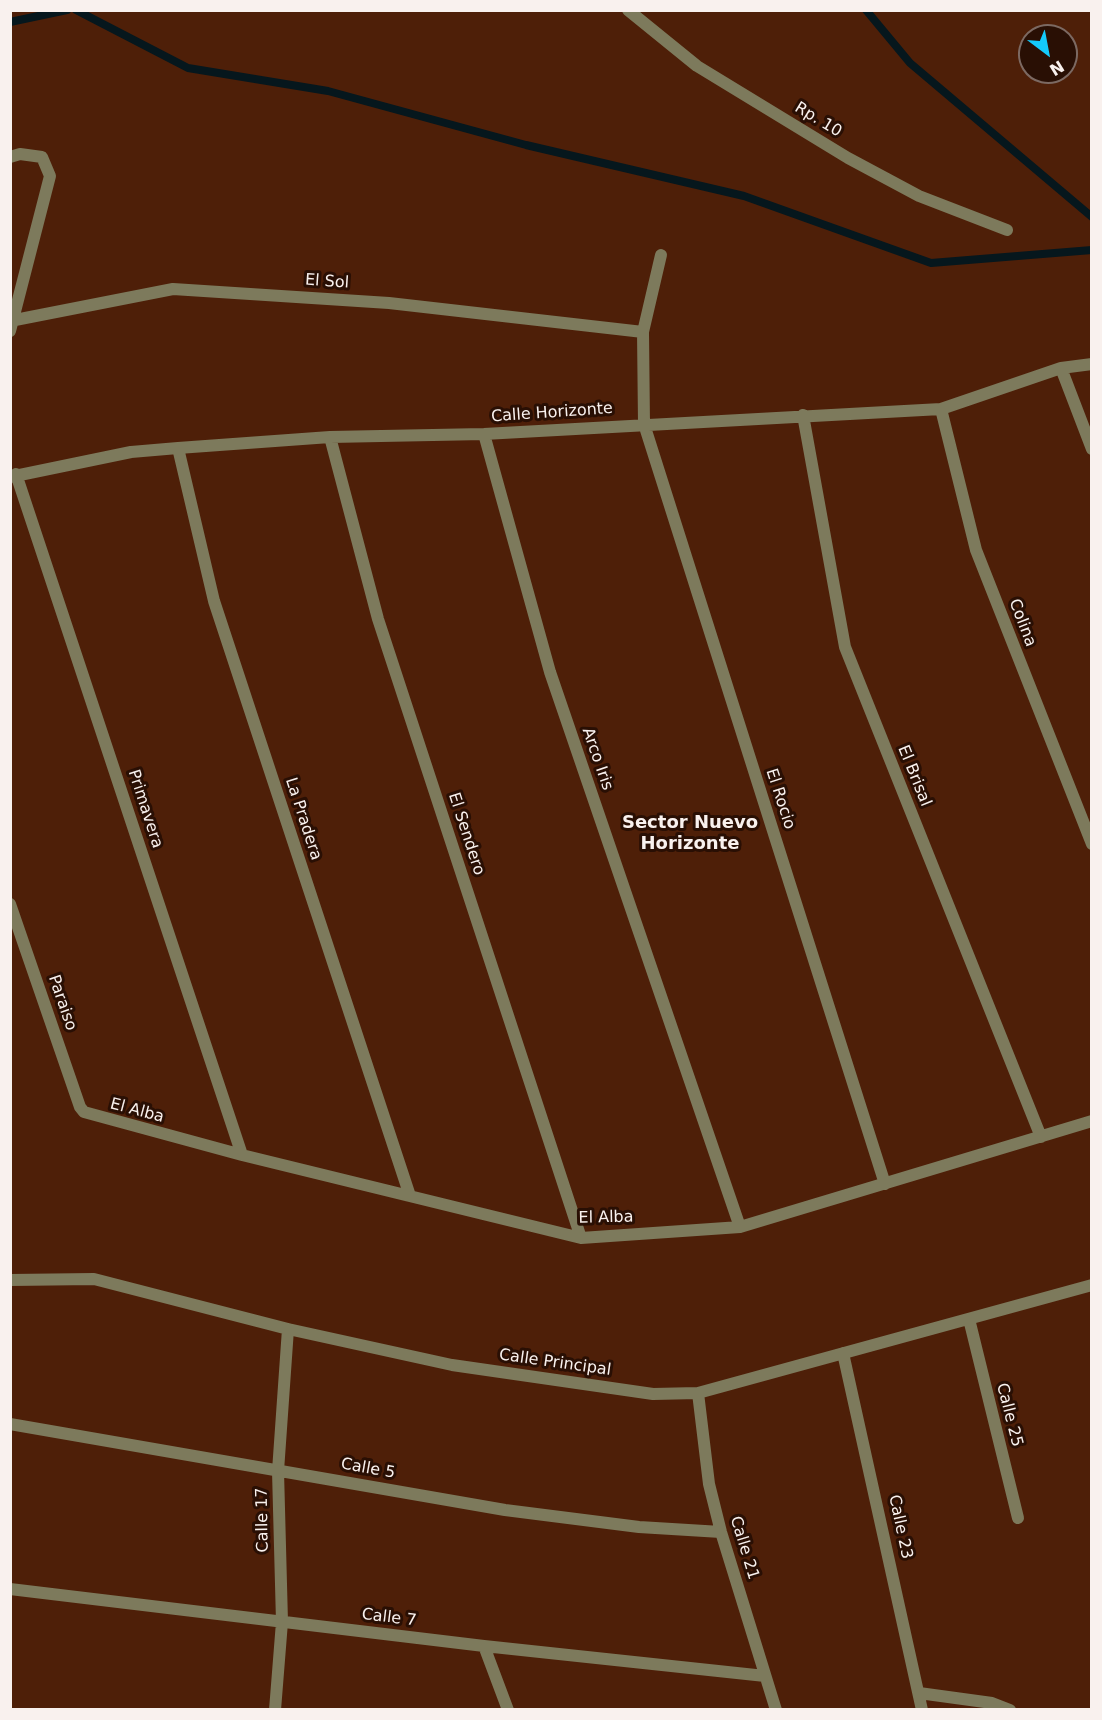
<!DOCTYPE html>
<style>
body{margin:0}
#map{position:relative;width:1102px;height:1720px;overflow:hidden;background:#4e1f08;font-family:"DejaVu Sans",sans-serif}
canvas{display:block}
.frame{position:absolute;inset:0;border:12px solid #f9f1ee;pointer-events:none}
.north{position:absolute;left:1018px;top:24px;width:60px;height:60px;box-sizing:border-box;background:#290f04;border:2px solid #7c6962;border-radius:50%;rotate:148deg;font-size:16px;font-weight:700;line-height:24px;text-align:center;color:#f9f1ee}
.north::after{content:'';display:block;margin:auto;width:21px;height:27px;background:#14cafb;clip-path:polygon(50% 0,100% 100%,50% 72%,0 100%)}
</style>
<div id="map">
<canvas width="1102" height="1720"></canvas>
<div class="frame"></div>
<div class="north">N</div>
</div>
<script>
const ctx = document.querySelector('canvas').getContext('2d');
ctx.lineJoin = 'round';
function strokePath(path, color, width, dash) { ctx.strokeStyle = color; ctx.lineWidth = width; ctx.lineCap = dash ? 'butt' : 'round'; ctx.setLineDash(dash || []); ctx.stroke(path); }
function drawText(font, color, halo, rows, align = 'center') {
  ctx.font = font + ' "DejaVu Sans",sans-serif'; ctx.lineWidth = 6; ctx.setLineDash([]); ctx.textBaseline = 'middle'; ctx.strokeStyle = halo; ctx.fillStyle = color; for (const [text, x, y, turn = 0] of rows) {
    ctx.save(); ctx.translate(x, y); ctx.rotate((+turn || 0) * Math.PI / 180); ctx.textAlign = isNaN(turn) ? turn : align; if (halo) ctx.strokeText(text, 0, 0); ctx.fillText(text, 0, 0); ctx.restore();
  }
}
strokePath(new Path2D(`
 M76,10L188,68L328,91L526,145L744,196L931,263L1092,250
 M866,10L910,63L1092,217
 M10,22L67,10`), '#06171d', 8);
strokePath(new Path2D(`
 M628,10L697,66L848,158L919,196L1007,230
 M10,157L20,154L42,157L50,176L10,331
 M661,255L643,332L644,424L885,1184
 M10,321L173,289L389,303L643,332
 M1061,368L1092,449
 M941,409L976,550L1092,844
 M803,415L845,647L1041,1137
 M484,434L550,672L740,1227
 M330,437L378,619L581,1238
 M178,448L214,601L410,1196
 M16,474L242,1155
 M10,477L131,452L178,448L330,437L484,434L941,409L1061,368L1092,364
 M10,904L80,1107L84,1112L242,1155L581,1238L740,1227L1092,1121
 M10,1280L94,1279L288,1329L452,1365L653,1394L698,1393L1092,1285
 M969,1319L1018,1518
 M843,1353L922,1710
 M698,1393L709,1484L721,1532L776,1710
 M10,1424L505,1510L639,1527L721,1532
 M10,1589L484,1646L765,1676
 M484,1646L508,1710
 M919,1693L992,1703L1010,1710
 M275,1710L282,1622L278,1471L288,1329`), '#7d7a5c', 12);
drawText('16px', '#f9f1ee', '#290f04', [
 ["Rp. 10",818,120,31],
 ["El Sol",327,282,4],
 ["Calle Horizonte",552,413,-4],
 ["Colina",1022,623,69],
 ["Arco Iris",597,759,71],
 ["El Brisal",914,776,68],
 ["El Rocio",780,799,72],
 ["Primavera",145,809,72],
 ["La Pradera",303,819,72],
 ["El Sendero",466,834,72],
 ["Paraiso",62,1003,71],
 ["El Alba",137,1111,15],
 ["El Alba",606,1218,-1],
 ["Calle Principal",555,1363,8],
 ["Calle 25",1009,1415,76],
 ["Calle 5",368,1469,10],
 ["Calle 17",263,1520,-91],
 ["Calle 23",900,1527,78],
 ["Calle 21",744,1548,73],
 ["Calle 7",389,1618,7]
]);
drawText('bold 18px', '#f9f1ee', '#290f04', [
 ["Sector Nuevo",690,823],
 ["Horizonte",690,844]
]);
</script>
